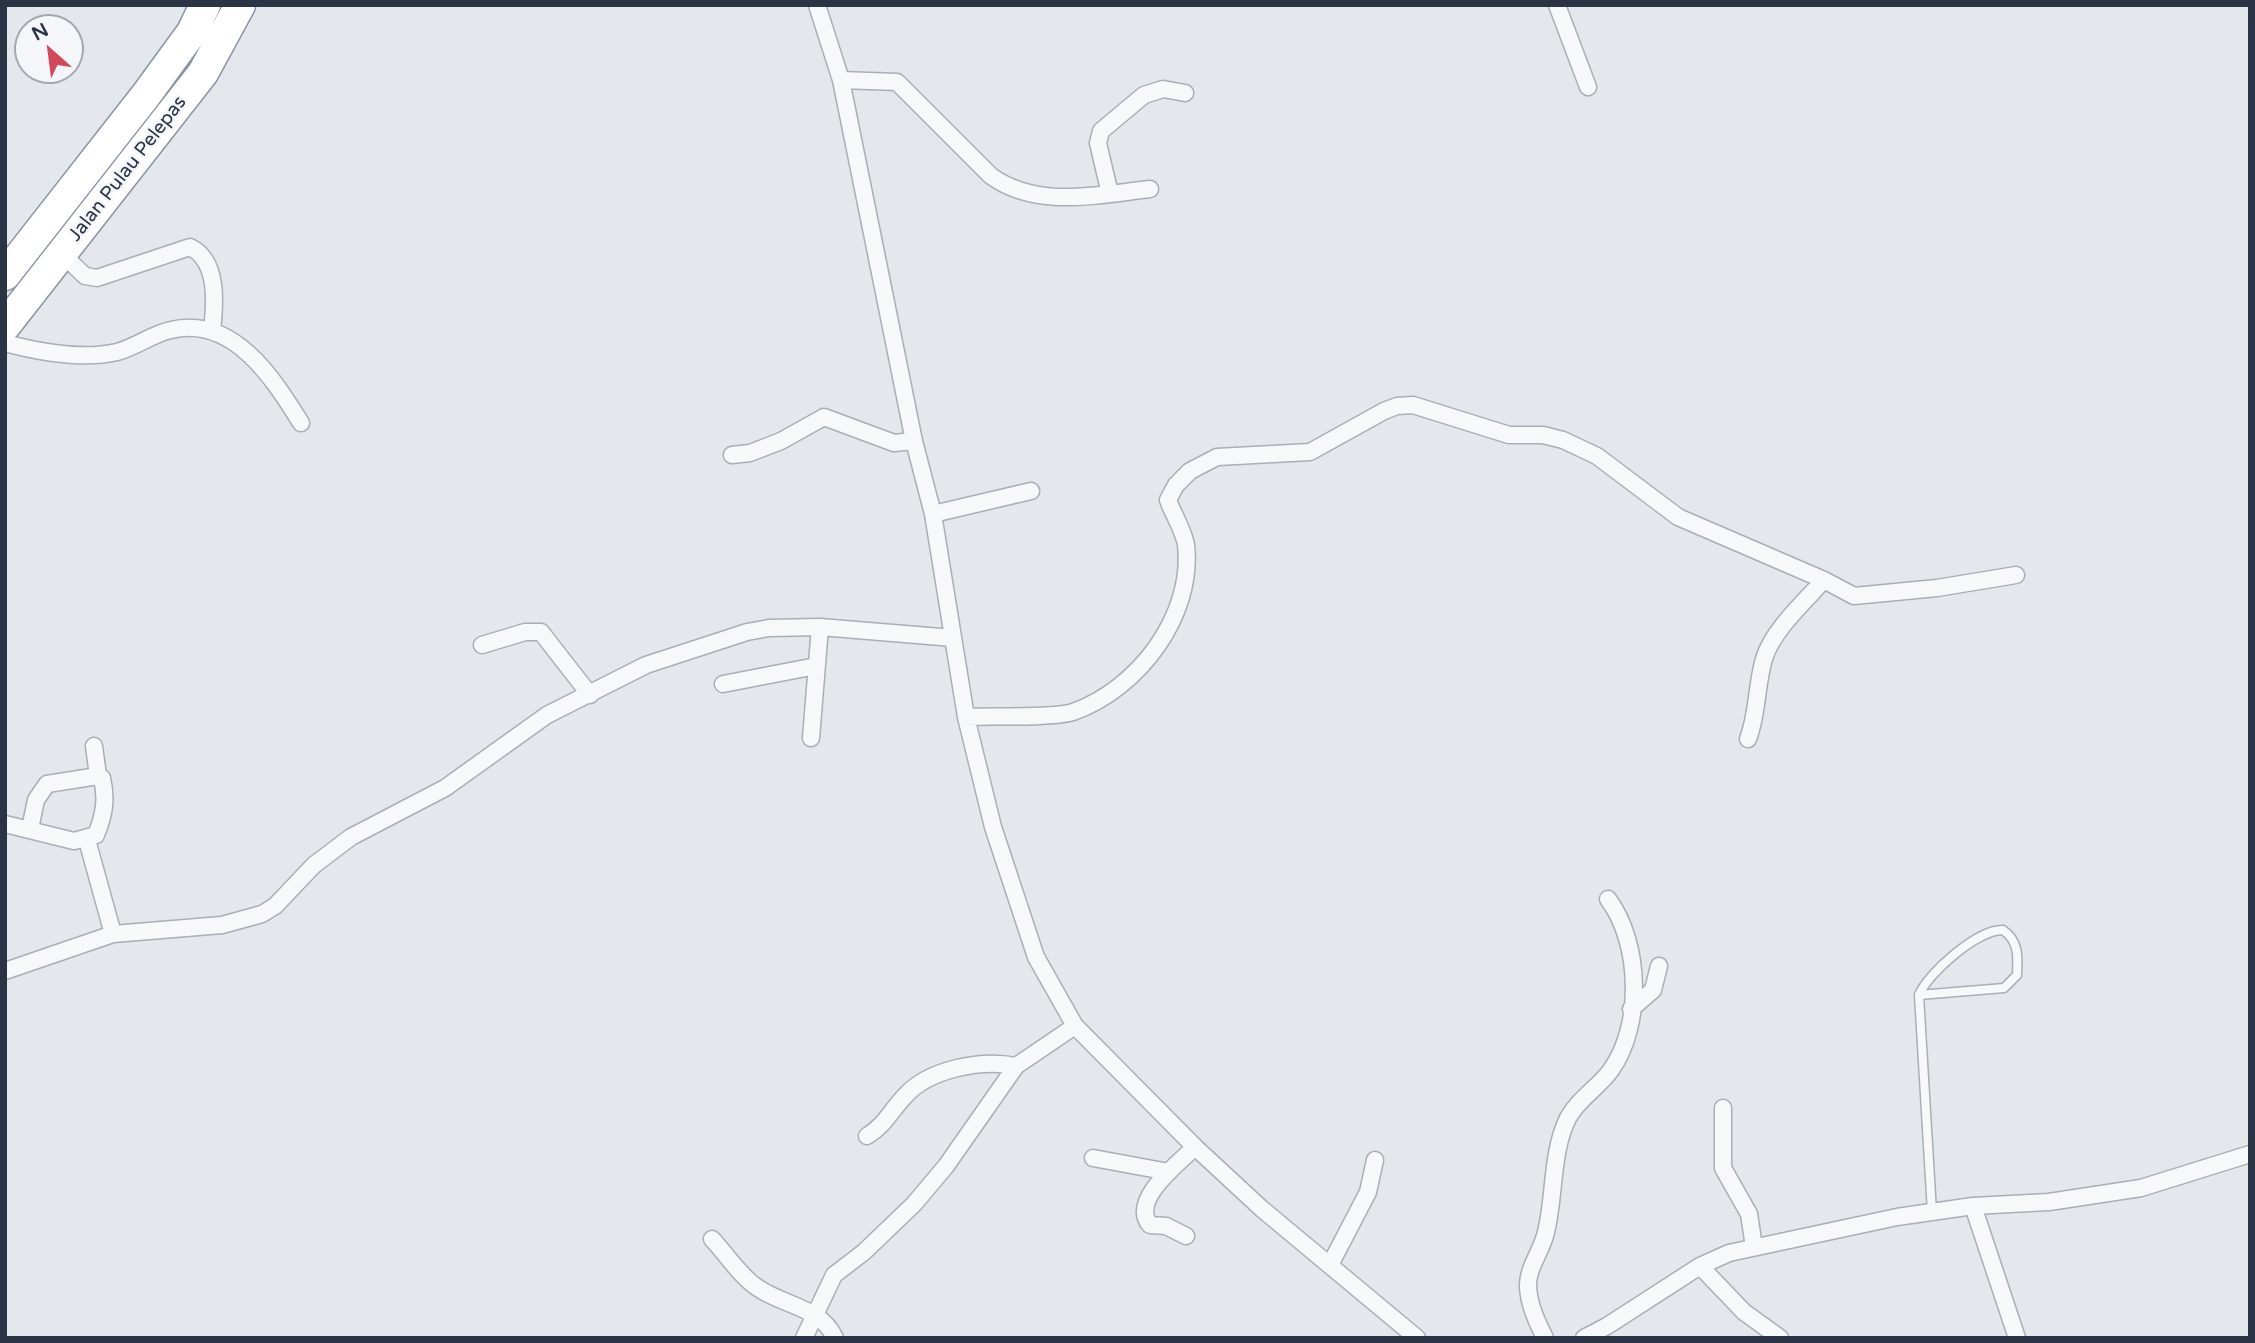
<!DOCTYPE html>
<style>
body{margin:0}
#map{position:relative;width:2255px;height:1343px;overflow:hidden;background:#e4e7ec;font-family:"Varela Round",sans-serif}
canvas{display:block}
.frame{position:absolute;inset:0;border:7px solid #2b3445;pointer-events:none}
.north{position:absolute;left:14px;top:14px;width:70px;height:70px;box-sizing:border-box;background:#f4f6f9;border:2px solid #a4a8b1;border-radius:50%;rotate:332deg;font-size:19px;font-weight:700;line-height:28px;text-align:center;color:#2b3445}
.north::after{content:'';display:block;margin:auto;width:24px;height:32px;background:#d1495b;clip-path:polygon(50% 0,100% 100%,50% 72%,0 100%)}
</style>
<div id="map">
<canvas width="2255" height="1343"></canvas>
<div class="frame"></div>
<div class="north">N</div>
</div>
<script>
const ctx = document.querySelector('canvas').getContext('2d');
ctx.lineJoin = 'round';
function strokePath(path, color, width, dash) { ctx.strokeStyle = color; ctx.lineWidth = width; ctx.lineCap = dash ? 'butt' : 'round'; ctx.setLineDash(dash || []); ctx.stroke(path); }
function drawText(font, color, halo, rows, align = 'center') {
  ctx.font = font + ' "Varela Round",sans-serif'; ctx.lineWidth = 5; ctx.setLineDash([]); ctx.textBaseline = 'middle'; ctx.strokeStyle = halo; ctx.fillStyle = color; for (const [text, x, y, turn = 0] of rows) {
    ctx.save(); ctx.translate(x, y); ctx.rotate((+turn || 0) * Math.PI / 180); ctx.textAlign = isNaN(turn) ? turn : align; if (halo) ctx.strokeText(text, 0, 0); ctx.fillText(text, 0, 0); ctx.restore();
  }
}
const lane = new Path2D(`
 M1919,995L2004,988L2017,975C2018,957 2019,941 2003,930C1978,929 1928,973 1919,995L1932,1212`);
const street = new Path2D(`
 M817,5L841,80L914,441L933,514L966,717L993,827L1036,957L1075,1026L1195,1147L1262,1209L1417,1338
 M1557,5L1588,87
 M841,80L897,82L991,176C1037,209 1097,195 1150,189
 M1110,194L1098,143L1101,131L1144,95L1163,89L1185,93
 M62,254L85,276L97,278L190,247C219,261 215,304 212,331
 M5,343C39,352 83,360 117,352C136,347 152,334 171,330C233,315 273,378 301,423
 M732,455L750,453L781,441L824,417L894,443L914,441
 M933,514L1031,491
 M482,645L525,632H541L590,695
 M723,684L816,666
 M966,717C990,716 1055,718 1073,712C1138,689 1194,616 1186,545C1184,531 1173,514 1168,500L1176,485L1190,471L1217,457L1310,452L1384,411L1397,406L1413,405L1509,435H1543L1563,440L1597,456L1678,517L1824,580L1854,596L1937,588L2016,575
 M811,738L820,627
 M1748,739C1758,713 1756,686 1764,659C1772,631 1805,601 1824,580
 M94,746L98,776
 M5,824L74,841L96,835C104,815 107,800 102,778L98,776L47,784L36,800L30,829
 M87,840L113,934
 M5,971L113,934L222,925L262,914L275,906L314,865L351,837L445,788L547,715L646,665L747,632L769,628L820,627L953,638
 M1631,1009L1653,990L1659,966
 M1723,1108V1168L1749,1214L1754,1247
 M867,1136C885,1125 890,1112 904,1097C928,1069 981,1059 1016,1066
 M1093,1158L1169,1172
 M1973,1206L2017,1338
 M1186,1236L1166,1226L1150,1225C1129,1200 1180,1162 1195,1147
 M712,1239C727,1255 740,1276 758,1288C784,1306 821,1307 835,1338
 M1330,1265L1368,1192L1375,1160
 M1700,1266L1744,1312L1780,1338
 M804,1338L834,1275L864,1252L914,1204L946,1166L1016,1066L1075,1026
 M1545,1338C1537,1322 1529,1305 1528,1287C1527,1268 1542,1251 1546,1232C1555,1196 1551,1152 1568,1118C1578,1099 1599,1087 1611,1070C1643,1025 1641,943 1608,899
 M1584,1338L1607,1326L1700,1266L1729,1253L1897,1217L1973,1206L2049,1202L2141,1188L2250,1154`);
const highway = new Path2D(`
 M5,275L146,95L192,32L205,5
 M5,326L203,73L240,5`);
strokePath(lane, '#a9aeb7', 11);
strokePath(street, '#a9aeb7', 19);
strokePath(highway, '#8b94a3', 33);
strokePath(lane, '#f7f8fa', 8);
strokePath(street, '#f7f8fa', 16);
strokePath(highway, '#fff', 30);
drawText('19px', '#2b3445', '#f4f6f9', [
 ["Jalan Pulau Pelepas",128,169,-52]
]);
</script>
